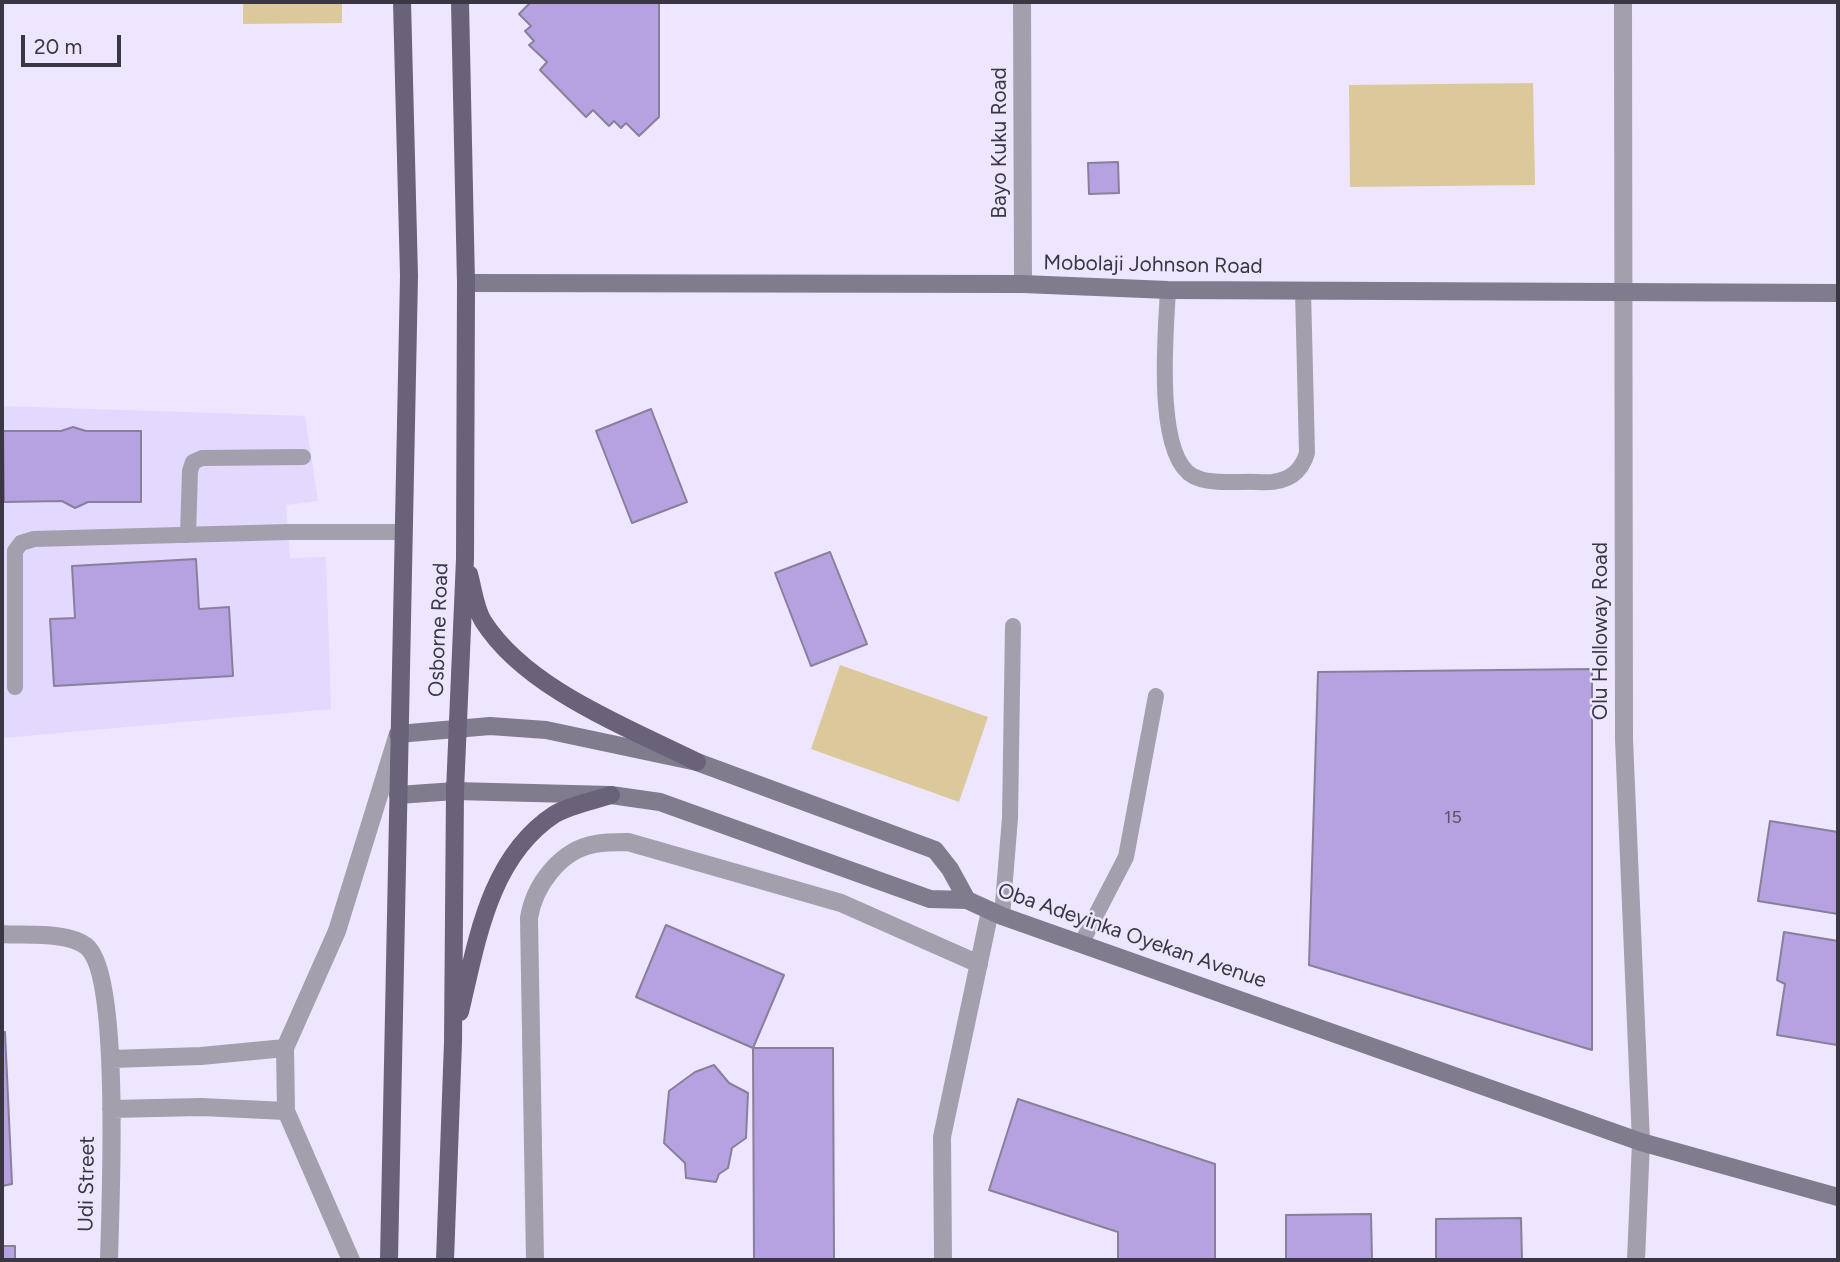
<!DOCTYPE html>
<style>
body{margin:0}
#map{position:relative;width:1840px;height:1262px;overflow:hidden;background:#ede6fe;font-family:Figtree,sans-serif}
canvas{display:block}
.frame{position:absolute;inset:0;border:4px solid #3a3742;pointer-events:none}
.scale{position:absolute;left:21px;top:35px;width:100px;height:32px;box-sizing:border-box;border:4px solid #3a3742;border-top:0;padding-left:9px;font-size:21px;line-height:24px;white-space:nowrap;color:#3a3742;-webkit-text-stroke:5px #ede6fe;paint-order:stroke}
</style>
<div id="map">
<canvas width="1840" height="1262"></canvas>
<div class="frame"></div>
<div class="scale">20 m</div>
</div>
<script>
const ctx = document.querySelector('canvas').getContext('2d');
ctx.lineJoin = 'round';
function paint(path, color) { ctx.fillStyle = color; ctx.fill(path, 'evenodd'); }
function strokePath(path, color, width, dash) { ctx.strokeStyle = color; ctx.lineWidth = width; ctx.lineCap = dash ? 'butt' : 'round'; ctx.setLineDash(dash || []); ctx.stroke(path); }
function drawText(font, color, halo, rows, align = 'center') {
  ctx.font = font + ' Figtree,sans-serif'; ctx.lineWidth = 5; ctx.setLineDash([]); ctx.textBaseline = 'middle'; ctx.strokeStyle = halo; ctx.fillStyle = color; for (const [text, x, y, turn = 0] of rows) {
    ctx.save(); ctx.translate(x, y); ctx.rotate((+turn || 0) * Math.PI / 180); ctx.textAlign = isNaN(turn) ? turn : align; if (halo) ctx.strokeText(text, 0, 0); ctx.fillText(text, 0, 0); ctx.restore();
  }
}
paint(new Path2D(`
 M2,406L305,416L318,501L286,505L290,558L326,557L331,709L2,738Z`), '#e3d8fd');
paint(new Path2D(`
 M243,2H342V23L243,24Z
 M1533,83L1535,185L1350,187L1349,85Z
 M840,665L988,717L959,802L811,749Z`), '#dcc99b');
const building = new Path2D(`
 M531,2H659V117L639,136L626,123L621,128L614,121L609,126L593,110L586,117L540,70L547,62L529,45L534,41L525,31L531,26L519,14Z
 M1118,162L1119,193L1089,194L1088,163Z
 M651,409L687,502L632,523L596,431Z
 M73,427L86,431H141V502H88L75,508L62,501L4,502L3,431H61Z
 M830,552L867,644L811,666L775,573Z
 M196,559L199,609L229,607L233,676L54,686L50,619L75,618L72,566Z
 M1592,669V1050L1309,965L1318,672Z
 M1770,821L1838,832V914L1758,901Z
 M666,925L784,975L753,1048L636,997Z
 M1784,932L1838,941L1837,1045L1777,1035L1785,984L1777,980Z
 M2,1032H5L12,1184L2,1186Z
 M753,1048H833L834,1260H754Z
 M714,1065L729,1083L748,1093L746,1138L732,1148L728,1168L719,1174L716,1182L686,1178L685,1163L664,1143L669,1091L695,1072Z
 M1018,1099L1215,1164V1260H1118V1232L989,1190Z
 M1371,1214L1372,1260H1286V1215Z
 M1521,1218L1522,1260H1436V1219Z
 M2,1246H15V1260H2Z`);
paint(building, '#b6a1e1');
strokePath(building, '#88809b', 2);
strokePath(new Path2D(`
 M1168,290C1166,330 1154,455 1193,476C1209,485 1239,481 1257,482C1281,484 1300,477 1307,453L1303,290
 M188,535L190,471L193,462L202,458L303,457
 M15,687V551L21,543L34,539L288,532H404
 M1002,916L1010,818L1013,626
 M1082,942L1126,857L1156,696`), '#a39fac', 16);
strokePath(new Path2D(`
 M1022,2L1023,284
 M1623,2L1624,739L1641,1142L1636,1260
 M2,934C25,936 66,931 86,946C122,974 110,1208 109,1260
 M112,1059L201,1056L285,1048
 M111,1109L201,1107L286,1111
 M351,1260L286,1111L285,1048L337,931L397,737
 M535,1260L529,918C534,886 560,850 595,844C605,842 617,842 628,842L841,903L979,964
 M943,1260L942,1137L990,911`), '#a39fac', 18);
strokePath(new Path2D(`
 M466,283L1023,284L1168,290L1838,293
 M398,734L490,726L546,730L697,762L935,850L950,869L967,900
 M398,795L455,791L611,795L660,802L930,899L967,900L1002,916L1641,1142L1838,1197`), '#817b8e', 18);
strokePath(new Path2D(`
 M469,574C473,588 475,608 483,621C526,689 627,727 697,762
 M460,1012C477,941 489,857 555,814C571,805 593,801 611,795
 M389,1260L409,276L402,2
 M445,1260L453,1042L455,791L465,559L466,283L460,2`), '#696278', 18);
drawText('18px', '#59526a', null, [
 ["15",1453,818]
]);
drawText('21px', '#3a3742', '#ede6fe', [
 ["Bayo Kuku Road",1000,143,-90],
 ["Mobolaji Johnson Road",1153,265,1],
 ["Osborne Road",439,630,-88],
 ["Olu Holloway Road",1601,631,-90],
 ["Oba Adeyinka Oyekan Avenue",1132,936,19],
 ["Udi Street",87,1184,-89]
]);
</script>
